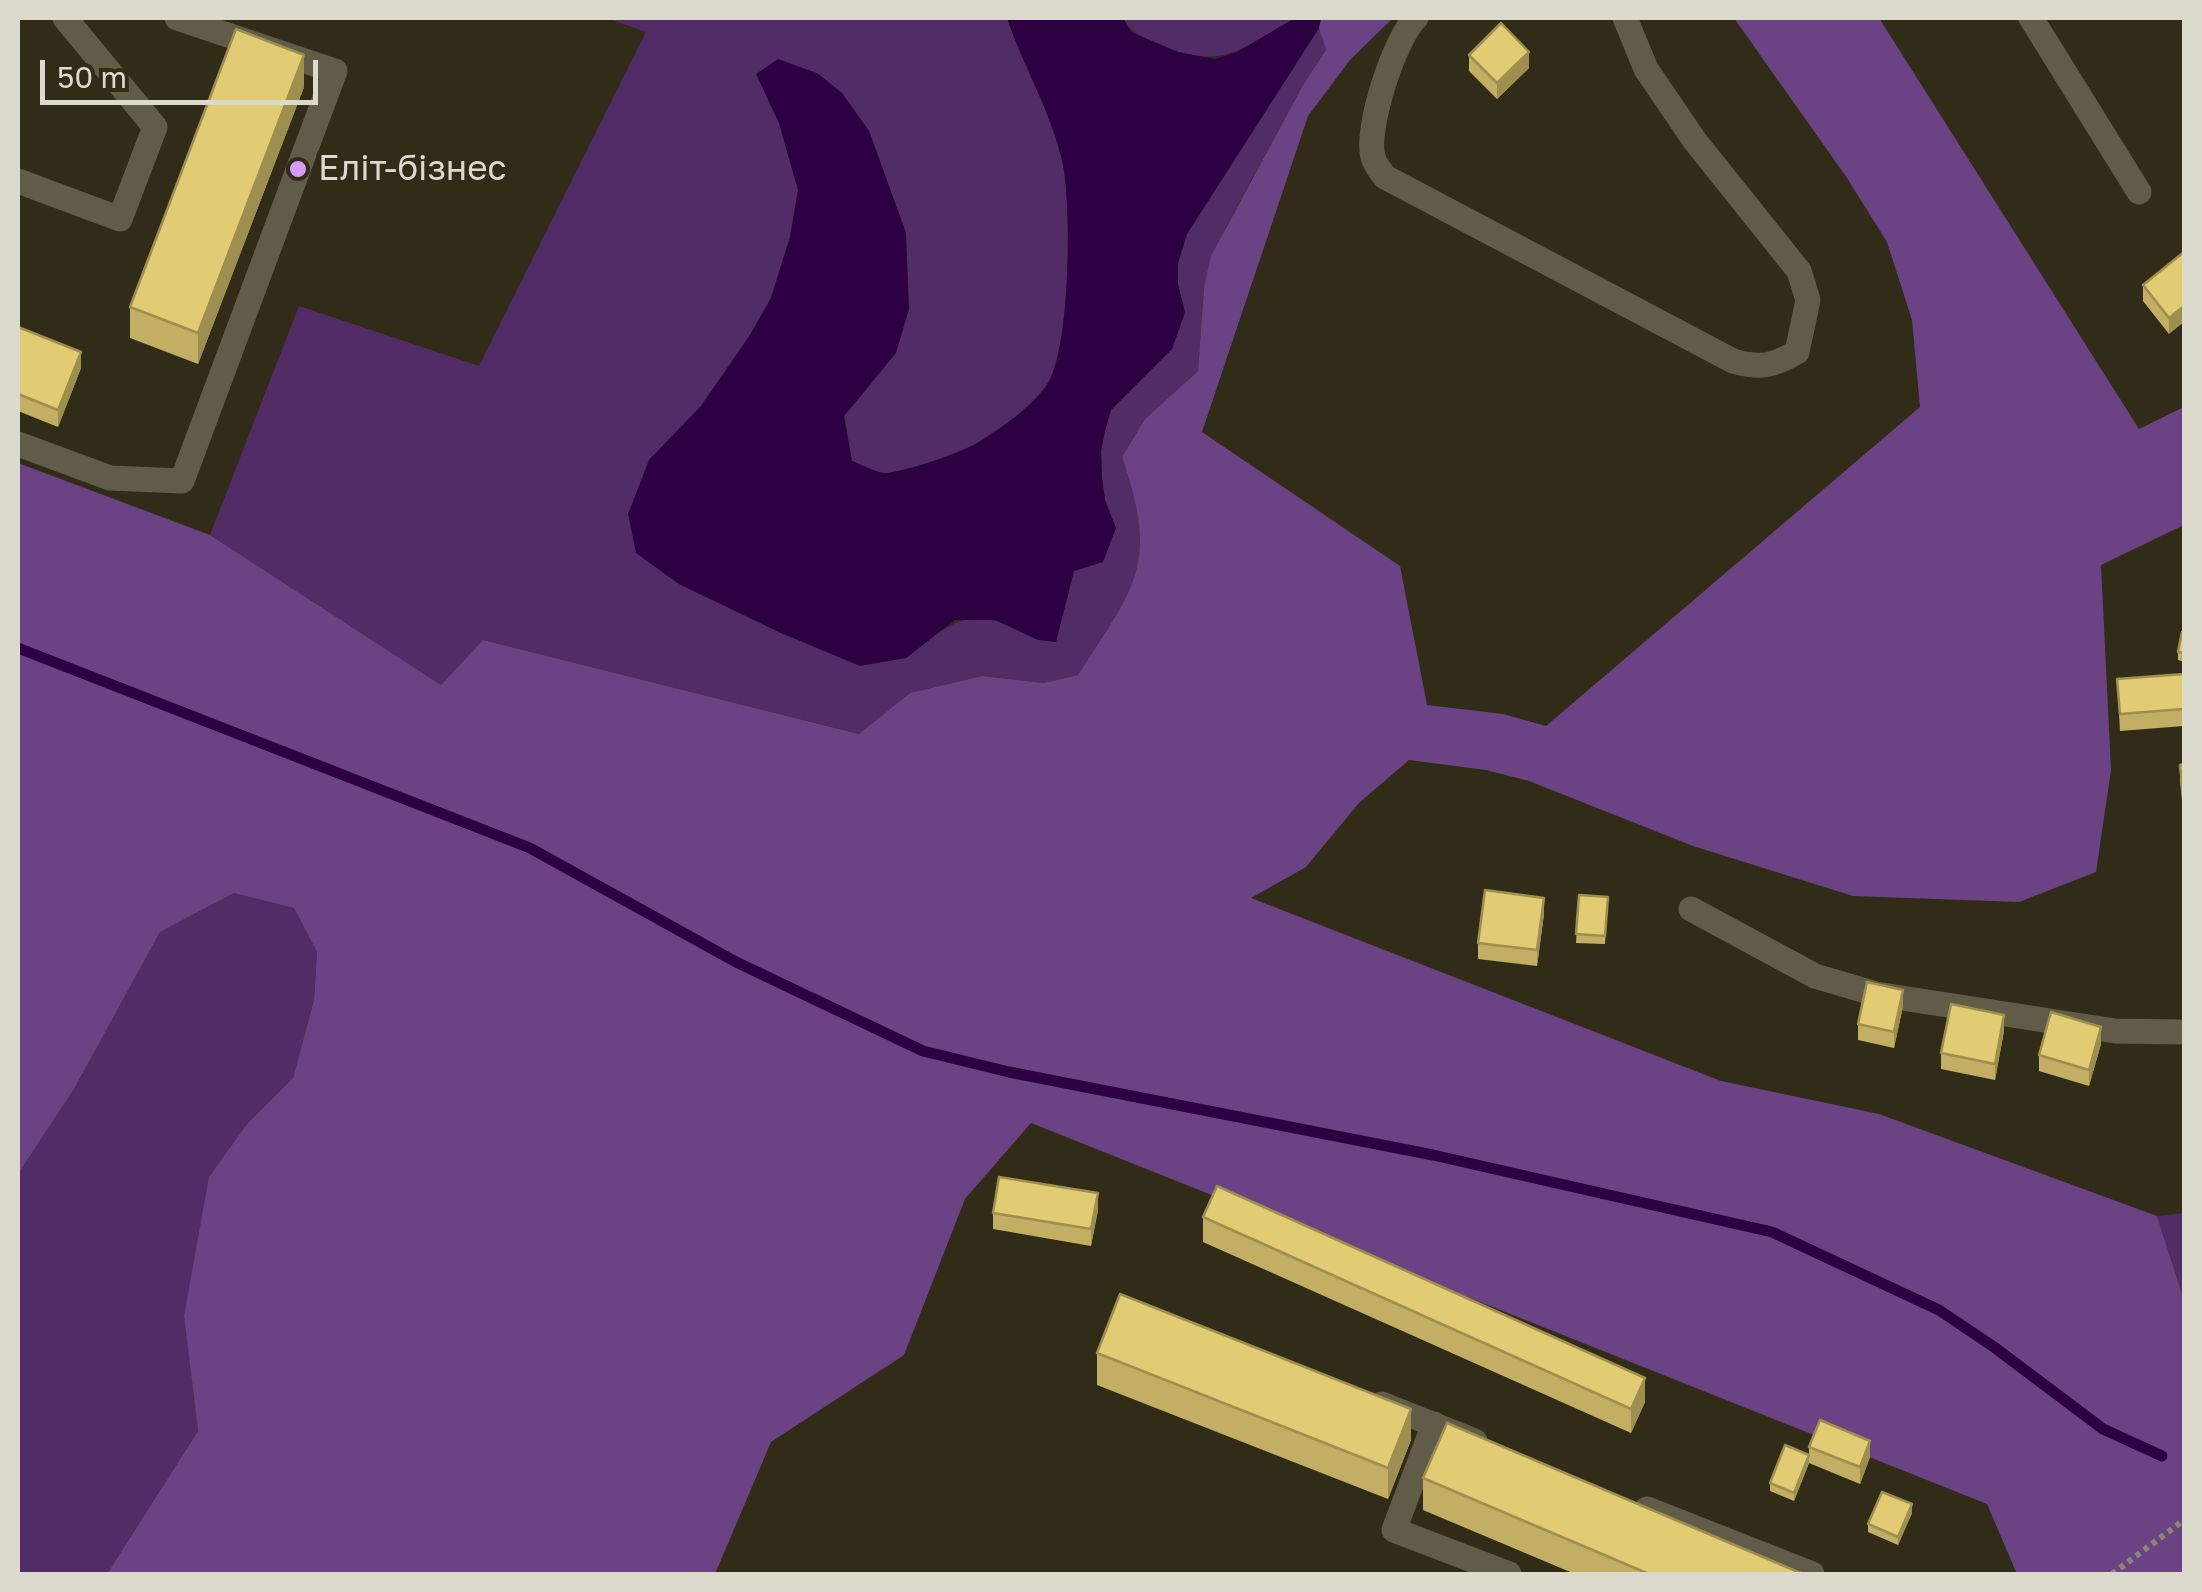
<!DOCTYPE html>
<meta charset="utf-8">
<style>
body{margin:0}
#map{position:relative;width:2202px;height:1592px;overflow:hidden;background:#312c18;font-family:"Golos Text",sans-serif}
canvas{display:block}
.frame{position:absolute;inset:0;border:20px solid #dcd9cd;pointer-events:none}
.scale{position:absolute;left:40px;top:60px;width:278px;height:45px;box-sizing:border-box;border:5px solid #dcd9cd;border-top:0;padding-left:12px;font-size:30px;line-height:35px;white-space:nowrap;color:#dcd9cd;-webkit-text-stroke:8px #312c18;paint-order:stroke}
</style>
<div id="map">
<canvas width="2202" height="1592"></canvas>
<div class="frame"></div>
<div class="scale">50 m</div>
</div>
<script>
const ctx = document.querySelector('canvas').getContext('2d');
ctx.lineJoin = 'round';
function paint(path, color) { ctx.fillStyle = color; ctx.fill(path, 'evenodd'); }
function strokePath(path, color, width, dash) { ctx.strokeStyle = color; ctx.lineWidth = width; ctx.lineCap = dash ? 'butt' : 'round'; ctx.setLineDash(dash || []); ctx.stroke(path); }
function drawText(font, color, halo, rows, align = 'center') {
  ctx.font = font + ' "Golos Text",sans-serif'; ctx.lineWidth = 10; ctx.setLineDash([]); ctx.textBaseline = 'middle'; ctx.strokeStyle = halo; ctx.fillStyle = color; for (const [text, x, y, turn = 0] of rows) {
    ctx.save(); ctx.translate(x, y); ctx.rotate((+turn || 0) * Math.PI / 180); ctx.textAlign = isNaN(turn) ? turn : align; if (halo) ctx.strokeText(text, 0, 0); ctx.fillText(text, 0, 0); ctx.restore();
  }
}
paint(new Path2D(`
 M607,18H1007C1023,66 1050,109 1062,160C1072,201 1071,354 1046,386C1029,409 1005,425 982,440C965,452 909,470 888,473C877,474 863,465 852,461L844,416L871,384L906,233L869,131L842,93L817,73L757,75L779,123L798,190L790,237L771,298L750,335L701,406L649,460L637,553L679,584L781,633L818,646L906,658C934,636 958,610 997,621C1018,627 1033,639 1056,642L1074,570L1116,529L1105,500L1102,478L1101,451L1105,431L1111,410L1172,349L1185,313L1178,285V263L1187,234L1319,28L1326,50L1303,85L1226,227L1204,287L1198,371L1145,419L1122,457C1159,565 1136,585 1078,675L1044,683L982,676L910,693L860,734L483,640L441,685L210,535L299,306L479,366L646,32Z
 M1123,18H1295C1242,49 1221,72 1159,44C1142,37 1132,34 1123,18Z
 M234,893L294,908L317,952L314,1000L293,1078L248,1123L184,1316L198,1431L107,1574H18V1174L74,1089L160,932Z
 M2184,1213V1300L2157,1216Z`), '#522c67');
paint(new Path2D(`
 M1321,18H1393L1350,60L1308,116L1202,432L1400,566L1427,705L1503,714L1546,726L1920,407L1912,320L1887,242L1847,178L1734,18H1879L2139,429L2184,407V525L2101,565L2111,770L2096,872L2019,902L1853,896L1693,846L1529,781L1486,770L1409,760L1359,803L1306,867L1251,898L1721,1081L1879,1114L2157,1216L2184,1300V1574H2017L1987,1504L1031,1123L965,1199L904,1355L771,1442L715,1574H107L198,1431L184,1316L209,1177L248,1123L293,1078L314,1000L317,952L294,908L234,893L160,932L74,1089L18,1174V463L210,535L441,685L483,640L859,734L910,693L982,676L1044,683L1078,675C1136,585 1159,565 1122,457L1145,419L1198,371L1204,287L1211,256L1303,85L1326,50L1319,28Z`), '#6b4283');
paint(new Path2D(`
 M1007,18H1123L1131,32L1178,52L1215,59L1237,52L1295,18H1321L1319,28L1187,234L1178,263V285L1185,312L1172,349L1111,410L1105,431L1101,451L1102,478L1105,500L1116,528L1103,562L1074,571L1056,642L1038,640L995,620H955L906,658L860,666L781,633L679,584L636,553L628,514L649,460L701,406L750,335L771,298L790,237L798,190L779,123L756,74L778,59L817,73L842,93L869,131L906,233L909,309L896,353L844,416L852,461C863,465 877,474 888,473C909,470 965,452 982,440C1005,425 1029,409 1046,386C1071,354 1072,201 1062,160C1050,109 1023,66 1007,18Z`), '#2d0141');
strokePath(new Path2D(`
 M18,648L530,848L736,962L923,1051L1009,1072L1433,1155L1772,1232L1939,1310L1994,1347L2103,1429L2162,1456`), '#2d0141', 11);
strokePath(new Path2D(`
 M2112,1574L2184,1520`), '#8a8677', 6, [5, 5]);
strokePath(new Path2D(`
 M1416,18C1395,37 1365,129 1373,157C1375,165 1380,170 1385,177L1733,361C1760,369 1773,366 1797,352L1808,300L1799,271L1695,141L1646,69L1625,18
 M2031,18L2139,192
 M18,181L120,219L155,127L65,18
 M18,444L110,478L182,481L335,71L177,18
 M1691,909L1815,976L1876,994L2115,1031L2184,1032
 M1382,1404L1475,1441
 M1434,1424L1394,1530L1509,1574
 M1647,1509L1812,1574`), '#615c47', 25);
paint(new Path2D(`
 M1469,55L1529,68L1497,99L1469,71Z
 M304,87L198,364L130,338V307Z
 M2184,252L2169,334L2143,301V285Z
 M18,327L81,368L58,427L18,411Z
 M2184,633V662L2178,660V652Z
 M2184,674V726L2120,731L2117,679Z
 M2184,764V820L2180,781V765Z
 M1579,895L1608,897L1605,944L1576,943Z
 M1544,914L1537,966L1478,959V943Z
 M1903,1006L1894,1048L1858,1040V1024Z
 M2004,1031L1995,1080L1941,1069V1053Z
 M2101,1044L2089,1086L2039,1071V1055Z
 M1098,1210L1091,1246L993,1229V1213Z
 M1203,1217L1645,1402L1631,1433L1203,1242Z
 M1097,1353L1411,1440L1388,1499L1097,1385Z
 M1809,1447L1870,1457L1860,1484L1809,1463L1794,1501L1770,1491V1483L1809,1455Z
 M1423,1478L1803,1574H1575L1423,1510Z
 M1912,1513L1898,1545L1868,1532V1524Z`), '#c2af63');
paint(new Path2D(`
 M1529,52V68L1497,99V83Z
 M304,55V87L198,364V333Z
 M2184,306V322L2169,334V318Z
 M81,352V368L58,427V410Z
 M1544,898V914L1537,966V950Z
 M1903,990V1006L1894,1048V1032Z
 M2004,1015V1031L1995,1080V1064Z
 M2101,1027V1044L2089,1086V1070Z
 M1098,1193V1210L1091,1246V1229Z
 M1645,1378V1402L1631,1433V1409Z
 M1411,1409V1440L1388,1499V1468Z
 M1870,1441V1457L1860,1484V1467Z
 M1809,1455V1463L1794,1501V1493Z
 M1912,1504V1513L1898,1545V1537Z`), '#9e8e50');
const building = new Path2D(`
 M1501,23L1529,52L1497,83L1469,55Z
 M236,29L304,55L198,333L130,307Z
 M2184,252V306L2169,318L2143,285Z
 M18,327L81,352L58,410L18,394Z
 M2182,632L2184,633V653L2178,652Z
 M2184,674V709L2120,714L2117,679Z
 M2184,764V803L2180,765Z
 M1485,890L1544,898L1537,950L1478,943Z
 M1579,895L1608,897L1605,936L1576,934Z
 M1867,982L1903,990L1894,1032L1858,1024Z
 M1951,1004L2004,1015L1995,1064L1941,1053Z
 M2051,1012L2101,1027L2089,1070L2039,1055Z
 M999,1177L1098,1193L1091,1229L993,1213Z
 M1217,1186L1645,1378L1631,1409L1203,1217Z
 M1120,1294L1411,1409L1388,1468L1097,1353Z
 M1820,1420L1870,1441L1860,1467L1809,1447Z
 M1447,1423L1803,1574H1649L1423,1478Z
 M1785,1445L1809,1455L1794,1493L1770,1483Z
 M1882,1492L1912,1504L1898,1537L1868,1524Z`);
paint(building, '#e1cb73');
strokePath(building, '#9e8e50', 2.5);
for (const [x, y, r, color] of [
 [298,169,10,"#d69bfa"]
]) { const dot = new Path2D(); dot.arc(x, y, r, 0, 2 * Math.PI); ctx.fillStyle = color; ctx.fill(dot); strokePath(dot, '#312c18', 4); }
drawText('35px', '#dcd9cd', '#312c18', [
 ["Еліт-бізнес",318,169]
], 'left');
</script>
